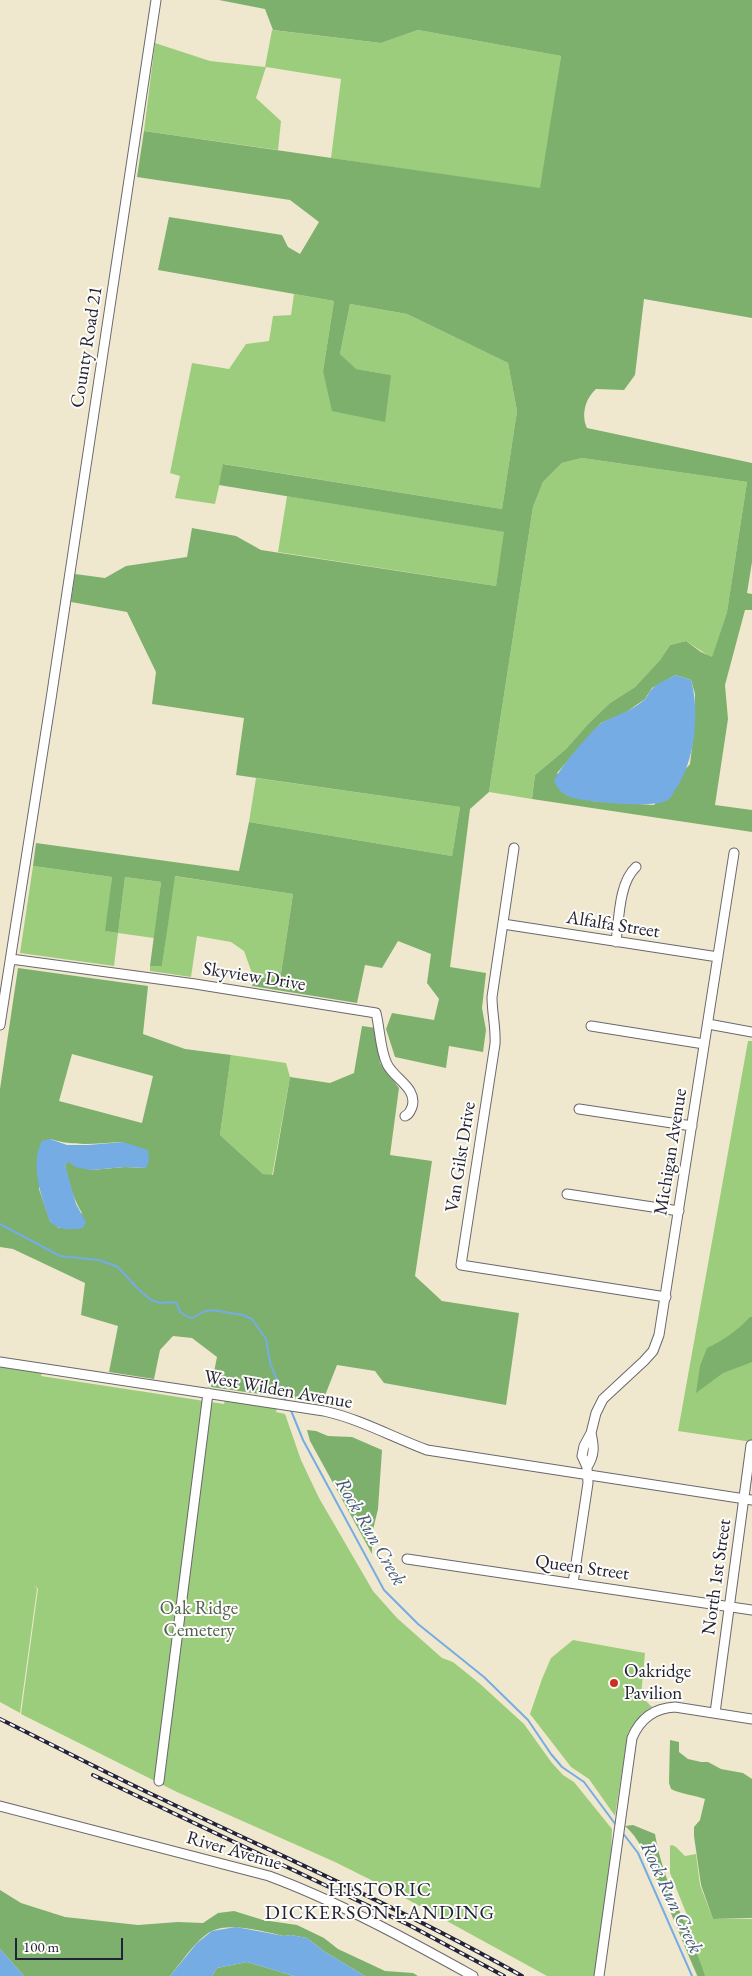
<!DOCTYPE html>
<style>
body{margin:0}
#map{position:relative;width:752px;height:1976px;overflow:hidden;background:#f0e8ce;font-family:"EB Garamond",serif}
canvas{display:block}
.scale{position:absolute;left:15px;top:1938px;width:108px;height:22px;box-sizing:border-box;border:2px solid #22223b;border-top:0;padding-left:6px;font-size:15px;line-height:18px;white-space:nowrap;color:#22223b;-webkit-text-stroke:4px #fdfcf7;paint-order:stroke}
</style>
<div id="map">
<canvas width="752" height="1976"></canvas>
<div class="scale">100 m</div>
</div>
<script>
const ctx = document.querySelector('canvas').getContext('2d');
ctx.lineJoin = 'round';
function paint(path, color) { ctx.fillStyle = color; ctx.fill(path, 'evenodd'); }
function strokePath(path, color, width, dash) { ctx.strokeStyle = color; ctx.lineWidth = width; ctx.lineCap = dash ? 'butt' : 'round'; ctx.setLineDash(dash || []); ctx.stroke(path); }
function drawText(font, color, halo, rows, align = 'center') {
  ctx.font = font + ' "EB Garamond",serif'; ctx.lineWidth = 4; ctx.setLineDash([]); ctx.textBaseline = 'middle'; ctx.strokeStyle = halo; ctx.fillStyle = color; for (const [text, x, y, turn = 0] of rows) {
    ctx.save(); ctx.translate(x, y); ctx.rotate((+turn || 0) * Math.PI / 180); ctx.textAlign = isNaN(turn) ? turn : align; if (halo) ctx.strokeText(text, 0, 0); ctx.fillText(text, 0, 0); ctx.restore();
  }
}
paint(new Path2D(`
 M272,30L381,43L418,30L561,56L541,189L331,158L341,79L266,67L256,98L281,121L278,150L144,131L155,43L210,61L265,67Z
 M294,294L334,301L323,371L391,375L355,369L340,354L350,304L407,314L508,363L517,411L502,509L224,464L215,504L175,498L180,476L170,473L192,363L229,369L246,344L269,341L273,316L291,315Z
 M582,458L747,482L727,612L712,658L686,641L670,645L660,660L635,687L610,703L589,723L566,749L535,775L532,799L489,792L533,507L543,482L562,463Z
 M287,496L505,532L496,586L278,552Z
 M256,778L460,807L452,856L249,822Z
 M33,866L112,877L106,931L118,933L125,877L161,882L154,938L118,933L114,966L20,953Z
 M174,876L293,894L280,980L253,976L244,951L231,942L197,936L191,977L150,971V966H162Z
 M748,1041H752V1442L678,1431Z
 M231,1055L286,1063L290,1077L272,1176L263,1174L220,1135Z
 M0,1366L42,1373L41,1376L224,1404L225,1400L274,1407L277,1409L276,1412L285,1414L301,1460L319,1498L373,1591L397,1618L442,1658L453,1662L479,1683L524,1724L552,1763L563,1775L574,1782L612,1829L611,1858L595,1976H547L383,1886L335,1862L177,1792L21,1714L38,1589L34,1585L37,1589L20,1713L0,1702Z
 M573,1640L645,1653L641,1696L652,1707L642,1714L628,1733L615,1816L589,1779L571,1767L530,1714L542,1679L551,1658Z
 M672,1845L676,1847L685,1856L696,1854L700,1885L713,1919H752V1976H697L674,1920H689L670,1873V1846Z`), '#9ccd7c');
paint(new Path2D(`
 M219,0H752V318L644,299L635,375L624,390L596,389C585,399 581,415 587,428L752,463V562L747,593L752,594V610H745L725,685L728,719L715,805L752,810V832L532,799L535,775L566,749L589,723L610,703L635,687L660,660L670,645L686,641L701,652L712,657L727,612L747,482L582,458L562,463L543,482L533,507L489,792L470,809L450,967L486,973L482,1008L486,1030L483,1052L449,1046L446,1068L395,1057L386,1029L392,1013L434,1020L439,999L427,983L431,954L398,941L382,968L365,965L357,1003L252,986L253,976L280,980L293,894L175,876L162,966H150L161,882L125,877L118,933L105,931L112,877L33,866L36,843L239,871L249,822L452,856L460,807L236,775L244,718L152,704L156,672L127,612L71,602L75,574L105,578L126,566L187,557L192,528L236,536L261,550L496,586L504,532L219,485L223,464L502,509L517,411L508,363L407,314L350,304L340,354L356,369L391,375L385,422L332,411L323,371L334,301L158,270L169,217L282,235L288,247L300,254L319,222L290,200L137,177L144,131L540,188L561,56L418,30L381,43L273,30L265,9ZM676,675L691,680L695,694L694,730L690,764L654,805L591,801L557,773L601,723L625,713L645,699L652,688Z
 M18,968L148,986L143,1034L185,1049L231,1055L220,1135L263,1174L273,1175L290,1077L330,1083L354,1073L362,1026L376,1028L380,1063L399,1088L390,1155L432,1161L415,1276L442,1301L519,1313L506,1405L384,1383L375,1371L337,1365L322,1403L211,1387L217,1357L192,1338L173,1336L160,1350L154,1379L109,1372L118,1326L81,1315L85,1283L13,1249L0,1247V1089ZM72,1054L153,1076L142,1123L59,1101ZM50,1139C76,1147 97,1143 123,1142L146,1168L125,1167L91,1170L69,1161L65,1165C68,1180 74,1201 82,1213L59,1228L50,1221L39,1189Z
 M750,1317H752V1362L723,1373L696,1393L700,1366L707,1348C724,1340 737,1331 750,1317Z
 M307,1430L316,1431L328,1436L352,1437L382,1450L378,1509L372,1534V1554L310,1441Z
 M670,1740L679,1742V1752L688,1759L701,1762H708L721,1769L743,1773L752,1779V1918L713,1919L701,1885L694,1836V1827L700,1820L705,1799C695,1795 680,1794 671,1789L669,1783Z
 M633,1825L655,1834C663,1884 690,1928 705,1976H698C682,1942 669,1906 653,1872C645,1855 639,1838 625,1826Z
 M0,1890L21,1903L65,1917L138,1925L178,1922L203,1923L218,1913L234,1911L263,1920L297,1925L324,1938L338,1949L385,1971L413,1973L418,1976H365L325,1952L307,1938L291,1935L284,1936C264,1932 232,1922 212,1931C197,1938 181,1963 170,1976H24L0,1949Z
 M247,1962L294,1976H212L217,1968Z`), '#7db06c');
paint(new Path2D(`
 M676,675L691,680C700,712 695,763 675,790C673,793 671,798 668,800C656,809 585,802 570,797C562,794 557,788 554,781C558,770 593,728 603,722C617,715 632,711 644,700C648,697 649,691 653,688C659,682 669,679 676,675Z
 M50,1139L67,1145H88L123,1142L148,1150L149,1160L146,1168L125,1167L91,1170L75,1167L69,1162L65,1165L76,1204L86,1222L83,1228C72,1230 57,1231 50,1221C48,1218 47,1213 46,1210C39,1189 31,1161 42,1141Z
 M236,1927L284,1936L291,1935L307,1938L325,1952L365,1976H294L247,1962L217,1968L212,1976H170L197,1943L212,1931Z
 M0,1949L24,1976H0Z`), '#75ace4');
strokePath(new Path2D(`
 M0,1224L60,1256L99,1260L118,1267L138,1289L151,1300L160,1303L174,1302L177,1304L180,1312L188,1317L193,1318L203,1312L212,1310L243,1315L252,1319L266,1339L270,1363L286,1402
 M290,1408L303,1440L384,1590L418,1624L484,1677L528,1720L551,1754L562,1767L584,1782L616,1825
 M622,1832L638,1853L692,1976`), '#75ace4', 2);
const minor = new Path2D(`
 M514,848L492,997C492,1013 496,1028 495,1044L461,1265L666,1297
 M503,924L718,957
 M616,942C619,919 619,882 636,867
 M11,959L195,984L376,1013C380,1029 380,1050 387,1064C394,1079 418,1088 412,1107C410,1111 410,1114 405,1116
 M708,1024L752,1032
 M0,1025L51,699L156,0
 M591,1026L704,1044
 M579,1109L692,1126
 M567,1194L679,1211
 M0,1362L324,1411C360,1419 392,1437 427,1450L752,1500
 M587,1467C595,1455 594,1446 591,1433
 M407,1559L752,1610
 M573,1583L588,1483L587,1467L582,1456L584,1446L591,1433L596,1413L603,1399L644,1361L653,1351L659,1335L734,853
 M715,1713L751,1445
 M159,1781L208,1393
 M0,1806L269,1876C339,1902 408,1940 473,1976
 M599,1976L632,1738C640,1719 654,1708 675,1707L752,1719`);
strokePath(minor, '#6a676e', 11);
strokePath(minor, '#fff', 9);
const rail = new Path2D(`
 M0,1719C55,1746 110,1775 166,1801C285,1858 407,1911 522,1976
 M93,1775L409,1925L504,1976`);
strokePath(rail, '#22223b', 4);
strokePath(rail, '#fdfcf7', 2, [5.5]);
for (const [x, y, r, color] of [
 [614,1683,5,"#c8321e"]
]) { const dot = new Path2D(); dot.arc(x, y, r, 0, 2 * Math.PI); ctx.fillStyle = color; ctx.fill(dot); strokePath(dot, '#fdfcf7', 2); }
drawText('19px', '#22223b', '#fdfcf7', [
 ["County Road 21",87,347,-81],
 ["Alfalfa Street",613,925,9],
 ["Skyview Drive",254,977,9],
 ["Michigan Avenue",671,1152,-81],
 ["Van Gilst Drive",461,1157,-81],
 ["West Wilden Avenue",278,1390,10],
 ["Queen Street",582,1568,8],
 ["North 1st Street",717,1577,-82],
 ["River Avenue",234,1851,16]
]);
drawText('19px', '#4d5e52', '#fdfcf7', [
 ["Oak Ridge",199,1609],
 ["Cemetery",199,1631]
]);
drawText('19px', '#22223b', '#fdfcf7', [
 ["Oakridge",624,1672],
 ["Pavilion",624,1694]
], 'left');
drawText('italic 20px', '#43597f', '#fdfcf7', [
 ["Rock Run Creek",370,1532,60],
 ["Rock Run Creek",671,1898,65]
]);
ctx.letterSpacing = '1px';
drawText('20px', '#22223b', '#fdfcf7', [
 ["HISTORIC",380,1891],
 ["DICKERSON LANDING",380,1914]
]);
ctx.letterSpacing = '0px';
</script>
